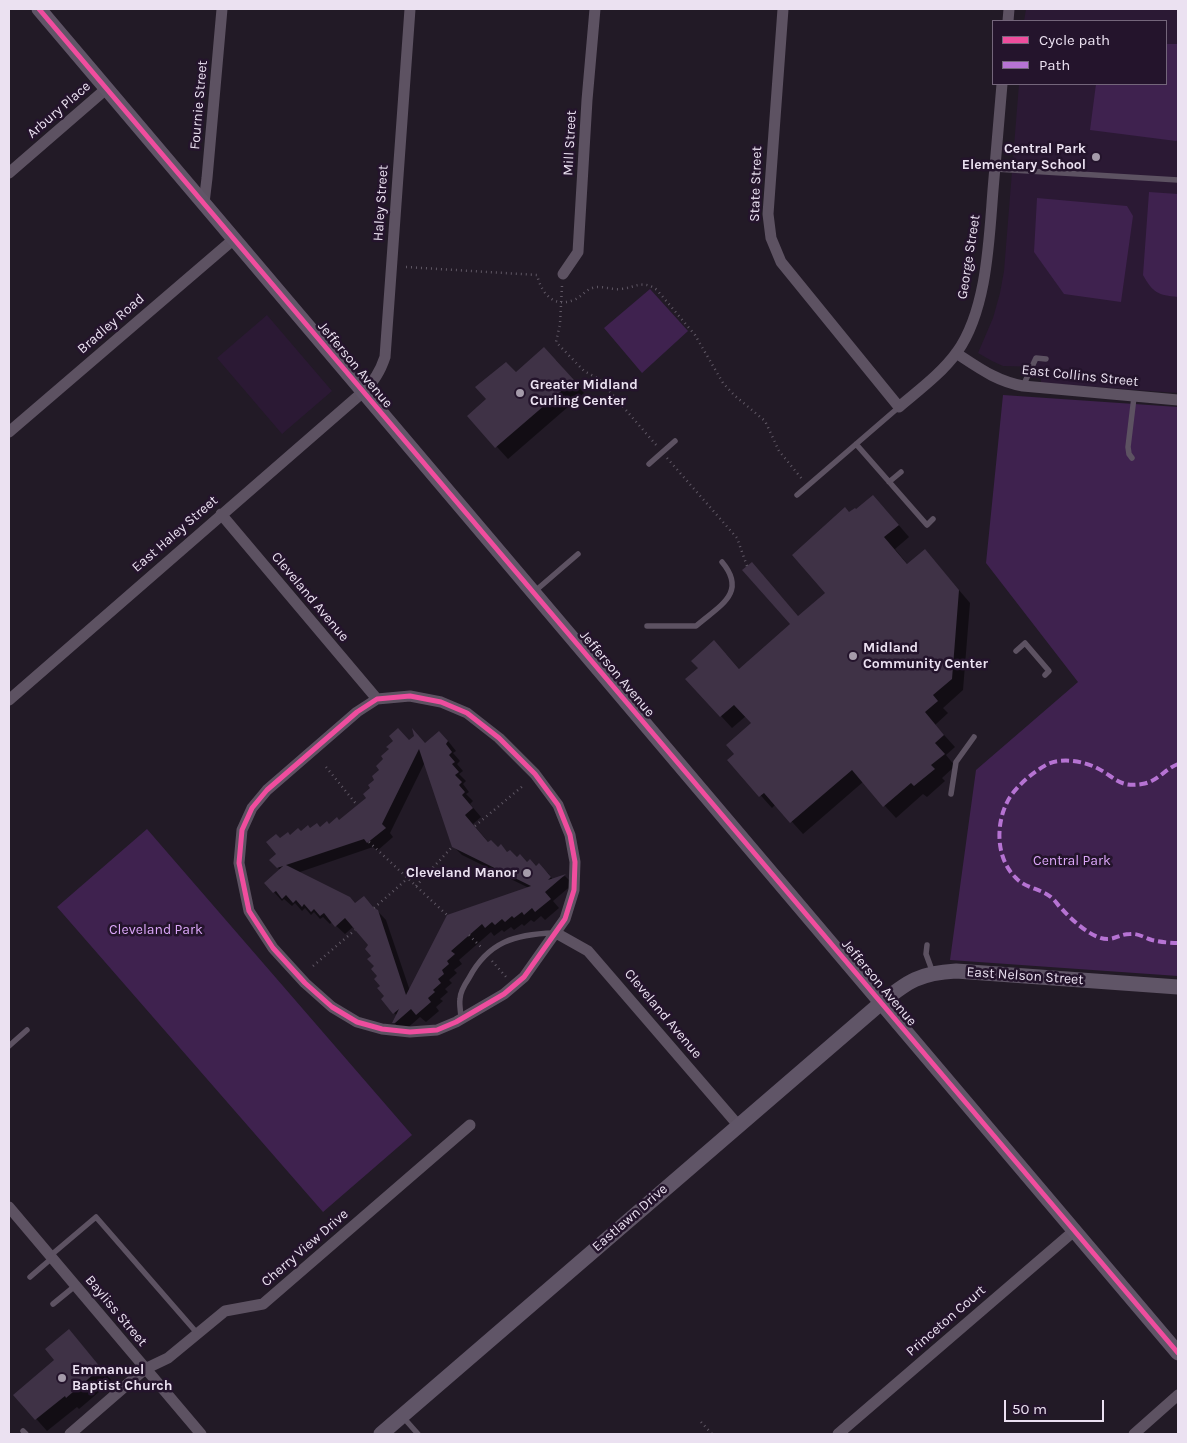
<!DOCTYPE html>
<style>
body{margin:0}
#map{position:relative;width:1187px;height:1443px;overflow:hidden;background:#221a26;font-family:Karla,sans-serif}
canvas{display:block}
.frame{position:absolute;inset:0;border:10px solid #ebe1f1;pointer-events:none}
.legend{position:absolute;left:992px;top:20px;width:175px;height:65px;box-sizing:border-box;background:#24142c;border:1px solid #74667b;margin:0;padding:6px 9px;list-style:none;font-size:15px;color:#ebe1f1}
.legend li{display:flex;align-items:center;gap:10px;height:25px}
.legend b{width:25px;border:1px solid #74667b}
.scale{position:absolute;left:1004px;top:1400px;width:100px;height:22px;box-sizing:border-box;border:2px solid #ebe1f1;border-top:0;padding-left:6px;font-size:15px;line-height:18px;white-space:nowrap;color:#ebe1f1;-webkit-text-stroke:4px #24142c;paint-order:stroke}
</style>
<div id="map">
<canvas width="1187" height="1443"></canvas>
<div class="frame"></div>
<ul class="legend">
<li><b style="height:6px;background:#ef4d9e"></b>Cycle path</li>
<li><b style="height:6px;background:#b673d3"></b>Path</li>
</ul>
<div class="scale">50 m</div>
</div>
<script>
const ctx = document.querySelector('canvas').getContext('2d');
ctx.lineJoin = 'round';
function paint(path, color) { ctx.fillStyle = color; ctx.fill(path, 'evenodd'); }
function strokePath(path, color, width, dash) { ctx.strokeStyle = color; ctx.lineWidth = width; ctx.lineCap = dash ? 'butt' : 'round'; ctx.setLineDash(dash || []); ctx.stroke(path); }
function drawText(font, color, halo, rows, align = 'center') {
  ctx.font = font + ' Karla,sans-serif'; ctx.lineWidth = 5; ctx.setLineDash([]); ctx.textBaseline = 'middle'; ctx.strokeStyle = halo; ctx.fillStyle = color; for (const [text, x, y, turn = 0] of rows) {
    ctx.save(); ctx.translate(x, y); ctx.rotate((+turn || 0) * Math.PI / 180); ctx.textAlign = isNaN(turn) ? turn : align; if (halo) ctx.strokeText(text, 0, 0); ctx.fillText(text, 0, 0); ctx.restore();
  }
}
paint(new Path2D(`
 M1026,9H1178V393L1041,383V367L1003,366L992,361L978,353L993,318L1000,293L1004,271L1019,84H1166V21H1024Z
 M267,315L332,391L282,434L217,358Z`), '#2b1934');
paint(new Path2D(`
 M1166,44H1178V140L1176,141L1090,130L1096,84H1166Z
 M1149,192L1178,194V297C1158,295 1153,293 1143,275Z
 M1037,198L1127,206L1133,216L1121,302L1064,294L1034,252Z
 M650,289L688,331L642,373L604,328Z
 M1003,395L1178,407V976L950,960L976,770L1078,682L986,563Z
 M147,829L412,1135L323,1212L57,907Z`), '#3f224f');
paint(new Path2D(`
 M556,360L584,393L508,459L469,416L516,374Z
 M884,508L909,537L895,549L908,565L936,563L970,603L963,690L943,708L948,713L935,725L955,747L946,755L955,766L942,778L945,781L927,797L923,794L896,818L863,782L803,834L776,804L772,808L729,760L736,754L753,724L746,716L732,728L721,716L726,654L740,670L826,593L850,514Z
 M409,741L426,744L448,741L456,751L453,753L460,761L457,764L463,771L459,774L466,781L463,784L469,792L466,794L473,801L470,804L481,817L473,824L489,843L548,873L553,880L565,876L573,884L553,901L559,908L545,920L541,916L534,922L531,920L524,926L522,924L514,930L511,927L504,932L502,930L494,936L491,932L459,960L462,964L454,970L457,973L449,980L452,983L445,989L448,992L440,999L443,1001L436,1007L439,1011L426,1022L420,1017L404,1031L393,1022L397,1016L382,999L386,996L370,946L353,927L345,934L332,922L330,924L323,917L320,919L314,912L311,915L305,908L302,911L295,903L292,906L284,899L282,901L274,892L280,870L271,860L278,854L280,839L340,822L368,798L372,788ZM425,762L453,846L462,855L529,888L447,916L410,991L386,920L364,897L355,904L297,873L373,847L377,851L393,837L390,833Z
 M68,1331L112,1381L79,1409L77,1407L47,1431L15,1395L56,1360Z`), '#0007');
paint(new Path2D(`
 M544,347L574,380L495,448L467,416L486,399L475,387L506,362L516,372Z
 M873,495L899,525L884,537L907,564L925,549L959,590L952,679L933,695L938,701L925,712L944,735L935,743L945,754L931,765L935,769L914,786L911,783L883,807L852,770L790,823L764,793L759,797L727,760L734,754L726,745L751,723L734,705L720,717L685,679L698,668L691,661L714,640L739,669L790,624L742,570L752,562L798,616L825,593L792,555L845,507L849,512L855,508L856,509Z
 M398,728L409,740L414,736L412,728L425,743L439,731L448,741L446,744L452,752L449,755L455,762L452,764L459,772L455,775L462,782L459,785L465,792L462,795L473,808L465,815L488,842L491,840L498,847L501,844L507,852L510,850L517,857L520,854L527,862L530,859L536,866L539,863L551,877L548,880L566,874L545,892L551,899L535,912L532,908L524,915L522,912L514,918L512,916L505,922L502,919L495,925L492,922L485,928L482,924L451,951L455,954L447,961L449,964L442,970L444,974L438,979L441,983L433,990L435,992L428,998L431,1002L416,1015L411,1009L395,1023H392L399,1009L393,1014L381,999L384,996L377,988L380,986L374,979L377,976L371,969L374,966L367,959L371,956L365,949L368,945L345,918L335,927L324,913L320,916L314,909L311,912L304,904L302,907L296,900L293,903L286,895L282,899L276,891L273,893L264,883L283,866L277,868L269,860L276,854L266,842L276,834L280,838L288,832L290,835L298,828L301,831L308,825L310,828L317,823L320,827L327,821L329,824L337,817L339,820L366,798L363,794L370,788L368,785L374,780L372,776L379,770L376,766L383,759L381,756L389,749L386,747L393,741L389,736ZM419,749L452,847L531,886L447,915L406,995L378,910L374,908L364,896L355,903L350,897L286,865L364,839L367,843L386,828L382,824Z
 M69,1329L101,1368L66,1398L65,1396L35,1420L13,1395L54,1360L45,1349Z`), '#3f3246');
strokePath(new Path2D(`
 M406,267L537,275C542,295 555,309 576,299C582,296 586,290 592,288C601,285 611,290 620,289C635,288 642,279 657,290L695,335L723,383L734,395L765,421L779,451L802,479
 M562,286L560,324L556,342L584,371L599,379L657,446
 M667,458L737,538L747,566
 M326,767L357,805
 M475,826L524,785
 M369,842L447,915
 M416,886L452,847
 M374,908L407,879
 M469,935L481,947
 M492,961L507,978
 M313,966L355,930
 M701,1422L712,1434`), '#605865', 2.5, [1, 4]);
strokePath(new Path2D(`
 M995,169L1178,180
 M1023,386L1036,358L1046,359
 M856,444L927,525L933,519
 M1132,458L1129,454L1128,447L1134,397
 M649,464L675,441
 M889,482L901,472
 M797,495L899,407
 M534,592L578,554
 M647,626H696C719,606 748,593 722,562
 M1016,651L1025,643L1049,671L1045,675
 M951,794L956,762L974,737
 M927,945L926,954L933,973
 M461,1019C461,1012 459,1005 460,999C460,992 465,984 469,978C488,942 515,934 554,933
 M9,1046L27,1030
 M50,1256L96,1217L197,1333
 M30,1277L52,1258
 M53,1304L75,1286
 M402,1416L418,1434
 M23,1431L26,1434`), '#5d5262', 5.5);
strokePath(new Path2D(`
 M783,9L768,214L771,238L781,262L899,407C919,390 942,373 957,352C987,310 989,240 993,190C996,155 999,119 1002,84
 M1008,21L1009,9
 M9,173L106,89
 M204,203L207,178L222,9
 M563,274L578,252L587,100L595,9
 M956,353C979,368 996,381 1023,386L1178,400
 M9,432L234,239
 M221,514L377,699
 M410,696L441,702L467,713L499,738L535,774L558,805L570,835L575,862L574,890L565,919L524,977L504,994L456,1022L437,1030L410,1032L382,1029L357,1022L332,1007L305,983L273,948L249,911L239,863L242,830L252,808L267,790L357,712L377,699Z
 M9,700L363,392C374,381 380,372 385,357L410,9
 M556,933L588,951L738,1125
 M9,1207L201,1434
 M70,1434L145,1369L168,1358L225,1311L263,1304L470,1125
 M838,1434L1074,1231
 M1134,1434L1178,1395`), '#5d5262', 11);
strokePath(new Path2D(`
 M39,9L1178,1353
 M381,1434L881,1003C908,981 920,973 956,971L1178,987`), '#605567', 15);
strokePath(new Path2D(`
 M1178,764C1165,769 1157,782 1142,784C1119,788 1115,777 1097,768C1083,761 1061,757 1046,765C1032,773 1019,784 1010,797C995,821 995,858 1016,878C1026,889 1041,888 1052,898C1056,901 1058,906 1062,909C1071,919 1085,932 1098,937C1113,943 1117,934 1130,934C1138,933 1145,938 1152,940C1160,942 1170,943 1178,943`), '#b673d3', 4, [8, 4]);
strokePath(new Path2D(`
 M39,9L1178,1353
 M410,696L441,702L467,713L499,738L535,774L558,805L570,835L575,862L574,890L565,919L524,977L504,994L456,1022L437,1030L410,1032L382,1029L357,1022L332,1007L305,983L273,948L249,911L239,863L242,830L252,808L267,790L357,712L377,699Z`), '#ef4d9e', 5);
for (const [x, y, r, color] of [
 [1096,157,5,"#a59baa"],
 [520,393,5,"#a59baa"],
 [853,656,5,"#a59baa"],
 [527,873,5,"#a59baa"],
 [62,1378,5,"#a59baa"]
]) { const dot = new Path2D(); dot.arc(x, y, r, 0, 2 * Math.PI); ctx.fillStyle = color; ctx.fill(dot); strokePath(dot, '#24142c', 2); }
drawText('14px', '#ebe1f1', '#24142c', [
 ["Fournie Street",199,105,-85],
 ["Arbury Place",59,110,-41],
 ["Mill Street",570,143,-87],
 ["State Street",756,184,-88],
 ["Haley Street",381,203,-86],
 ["George Street",969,257,-81],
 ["Bradley Road",111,324,-41],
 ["Jefferson Avenue",355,365,50],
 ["East Collins Street",1080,376,6],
 ["East Haley Street",175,534,-41],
 ["Cleveland Avenue",310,597,50],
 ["Jefferson Avenue",617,674,50],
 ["East Nelson Street",1025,976,4],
 ["Jefferson Avenue",879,983,50],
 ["Cleveland Avenue",663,1014,50],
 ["Eastlawn Drive",630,1218,-41],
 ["Cherry View Drive",305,1248,-41],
 ["Bayliss Street",116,1311,50],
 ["Princeton Court",946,1321,-41]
]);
drawText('bold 14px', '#ebe1f1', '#24142c', [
 ["Central Park",1086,149,"right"],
 ["Elementary School",1086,165,"right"],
 ["Greater Midland",530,385],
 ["Curling Center",530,401],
 ["Midland",863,648],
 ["Community Center",863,664],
 ["Cleveland Manor",517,873,"right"],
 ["Emmanuel",72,1370],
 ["Baptist Church",72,1386]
], 'left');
drawText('14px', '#dca7f9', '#24142c', [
 ["Central Park",1072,861],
 ["Cleveland Park",156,930]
]);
</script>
